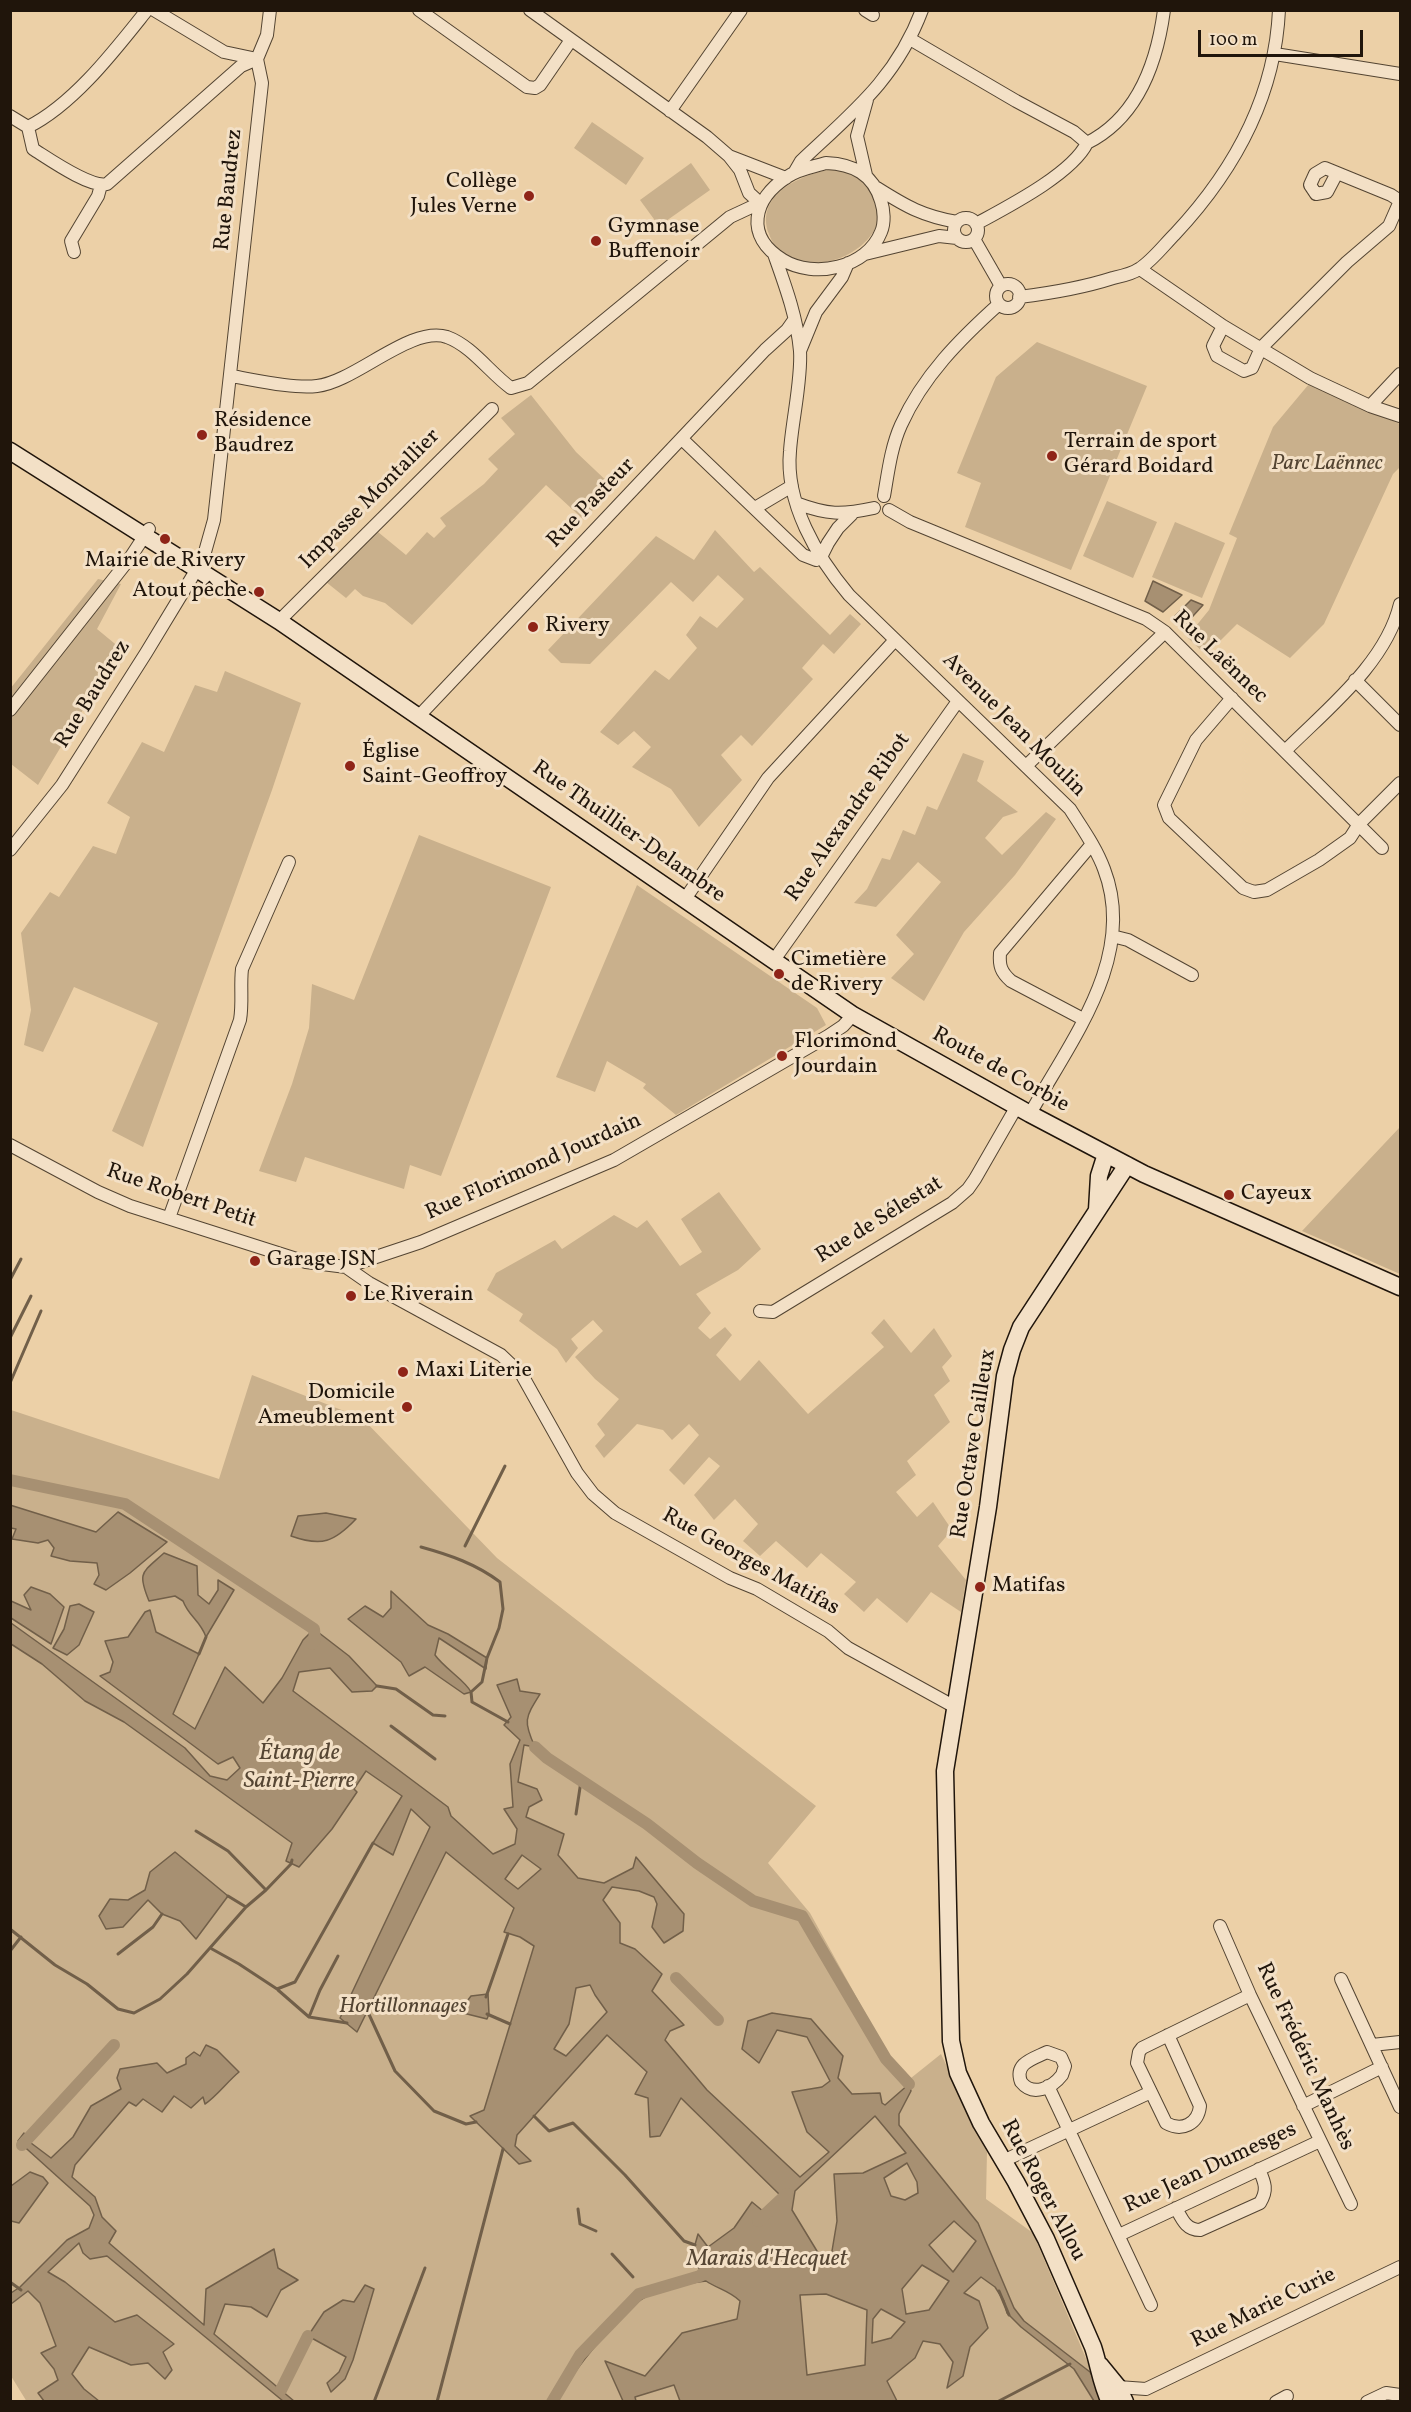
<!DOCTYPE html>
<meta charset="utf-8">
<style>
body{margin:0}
#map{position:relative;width:1411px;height:2412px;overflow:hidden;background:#ecd0a7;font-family:Vollkorn,serif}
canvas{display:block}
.frame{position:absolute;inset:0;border:12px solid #20150b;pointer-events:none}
.scale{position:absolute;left:1198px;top:30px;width:165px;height:27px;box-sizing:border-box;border:3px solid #20150b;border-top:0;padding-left:8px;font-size:18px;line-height:21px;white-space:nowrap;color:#20150b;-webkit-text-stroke:4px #f3e0c6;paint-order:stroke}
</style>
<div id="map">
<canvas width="1411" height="2412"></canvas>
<div class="frame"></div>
<div class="scale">100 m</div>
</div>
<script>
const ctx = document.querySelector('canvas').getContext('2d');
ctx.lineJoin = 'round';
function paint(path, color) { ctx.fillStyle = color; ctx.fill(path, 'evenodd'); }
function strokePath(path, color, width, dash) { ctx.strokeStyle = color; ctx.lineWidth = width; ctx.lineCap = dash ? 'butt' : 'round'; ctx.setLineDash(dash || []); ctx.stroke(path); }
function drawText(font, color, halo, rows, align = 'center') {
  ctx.font = font + ' Vollkorn,serif'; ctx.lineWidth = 6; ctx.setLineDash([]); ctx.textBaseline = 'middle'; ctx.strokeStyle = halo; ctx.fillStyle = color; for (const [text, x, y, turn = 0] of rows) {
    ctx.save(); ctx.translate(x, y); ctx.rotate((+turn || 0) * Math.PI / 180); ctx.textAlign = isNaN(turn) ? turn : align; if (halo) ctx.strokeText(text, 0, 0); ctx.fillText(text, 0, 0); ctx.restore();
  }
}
paint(new Path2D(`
 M592,122L644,158L626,185L574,148Z
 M691,163L710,190L659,226L640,200Z
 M833,169C847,171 855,175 865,184C912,229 830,283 786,256C778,251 772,243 769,234C754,195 801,174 833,169Z
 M1037,342L1147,386L1071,570L965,527L981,483L957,473L996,377Z
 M1309,384L1400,424V467L1393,474L1324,624L1290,658L1237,624L1206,655L1187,637L1209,610L1237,538L1229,534L1273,427Z
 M531,395L576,452L613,487L584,520L546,485L412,625L385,603L363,596L355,589L346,598L326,582L378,532L406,555L427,532L434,538L446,526L440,518L484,484L498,469L488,459L515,434L501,418Z
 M1107,501L1157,522L1133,578L1083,556Z
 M1175,522L1225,543L1202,598L1152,577Z
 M715,530L754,572L760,567L830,635L850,614L861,624L834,654L823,644L802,668L813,679L752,746L741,735L721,755L742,780L699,827L671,789L632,767L651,747L634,731L618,745L600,732L655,670L669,680L697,648L686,635L700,616L717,628L744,599L718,575L693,602L671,582L590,664L561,663L548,650L656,536L694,560Z
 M98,579L121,584L97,629L120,648L38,785L11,764L10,689Z
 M225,671L301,703L272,790L143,1147L112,1131L158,1023L74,987L43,1052L24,1045L31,1010L21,933L50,892L59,897L93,846L116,854L130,817L107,803L142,742L164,752L195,685L217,692Z
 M963,753L984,761L977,781L1018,812L1003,817L985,838L1002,855L1046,812L1056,819L1015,875L964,932L924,1001L891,978L914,954L896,935L941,882L918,862L876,907L854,903L867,889L882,858L890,860L903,830L915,835L927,806L937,810Z
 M419,835L551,887L441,1176L410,1165L404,1189L305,1157L296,1182L259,1171L292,1084L309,1028L312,984L354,1000Z
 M637,885L817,1008L826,1025L676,1115L643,1088L646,1084L607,1061L595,1092L556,1077Z
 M1400,1127V1274L1302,1231Z
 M719,1192L761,1249L738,1270L696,1294L711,1313L698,1328L710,1339L725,1327L732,1335L716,1355L740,1381L759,1360L808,1414L884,1347L871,1333L884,1319L911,1353L934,1328L952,1356L942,1367L950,1381L934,1395L950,1422L907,1461L916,1475L896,1492L917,1517L933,1502L952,1530L938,1546L966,1580L961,1612L931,1592L907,1623L877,1598L864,1612L844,1594L856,1582L821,1553L807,1568L776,1541L760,1556L743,1541L758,1524L735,1499L714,1520L694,1495L720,1466L709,1457L684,1485L669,1470L699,1435L689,1424L672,1440L663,1430L637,1424L604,1458L595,1446L605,1435L597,1424L619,1399L595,1379L575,1357L603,1331L593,1320L571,1339L578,1348L566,1363L557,1349L519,1321L523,1314L487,1290L496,1273L555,1240L562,1249L614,1215L637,1228L647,1220L680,1266L702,1252L681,1219Z
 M252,1375L362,1418L497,1558L816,1806L768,1863L810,1913L888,2054L911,2078L941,2054L987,2152L986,2199L1033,2233L1104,2401L27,2402L11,2376V1410L219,1479Z`), '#c9b08c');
const water = new Path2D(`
 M1153,581L1182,595L1163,612L1145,601Z
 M1191,600L1203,605L1183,627L1173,618Z
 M10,1505L96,1532L118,1512L167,1542L130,1573L106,1590L94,1584L99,1575L97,1563L70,1561L51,1556L54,1548L48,1540L38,1543L12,1539L16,1529L11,1528Z
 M326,1513L356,1519C334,1542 322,1547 291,1536L298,1516Z
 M164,1553L197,1566L198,1595L209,1604L218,1590V1580L234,1590L206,1637C200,1620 189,1617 183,1601L175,1596L149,1601C137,1572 142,1573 164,1553Z
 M31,1587L50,1594L64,1607L51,1644L11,1618V1601L31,1610L24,1595Z
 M391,1591L428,1625L448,1634L487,1658L486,1669L439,1638L435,1655C445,1669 465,1680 471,1692L464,1694L425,1667L409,1676L401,1662L348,1619L365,1606L383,1617L391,1608Z
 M79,1604L94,1612L79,1645L67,1655L53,1648L64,1629L70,1606Z
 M150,1610L156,1632L199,1654L173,1714L195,1729L225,1667L263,1703L282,1678L303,1640L314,1629L349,1656L377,1686L372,1691L352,1692L330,1668L299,1672L293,1691L448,1807L451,1816L493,1854L515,1844L517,1829L504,1809L513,1807L510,1764L520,1740L504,1725L511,1717L497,1685L517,1679L520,1691L540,1694C525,1718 523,1721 535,1747L524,1745L518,1782L537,1789L542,1800L529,1807L526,1817L564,1834L558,1855L578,1878L604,1883L633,1868L636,1857L684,1914L683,1931L664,1943L652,1927L657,1904L654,1897L639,1891L612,1887L603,1900L620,1923V1943L635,1949L662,1974L652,1991L684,2025L670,2031L665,2040L707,2090L800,2177L829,2152L807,2132L792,2092L822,2087L830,2081L807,2037L777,2030L759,2063L742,2049L748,2021L772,2013L811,2019L843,2056L838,2078L852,2094L880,2093L882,2103L885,2105L909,2084L911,2091L899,2114V2125L978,2223L1014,2308L1024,2321L1090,2372L1105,2401H1094L1074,2369L1021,2327L1007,2313L1004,2301L995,2287L981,2277L964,2293L979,2301L988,2328L970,2347L963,2376L947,2388L953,2362L940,2344L923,2341L915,2358L887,2381L897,2401H680L674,2385L635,2397L636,2401H623L605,2361L645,2376L682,2333L737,2319L740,2301C730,2291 718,2289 706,2281C690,2283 662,2288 647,2296C620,2310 572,2374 555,2401H550L599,2336L646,2291L704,2274L691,2259L698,2234L708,2247L734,2228L752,2202L764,2212L771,2210L781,2196L681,2098L660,2136L650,2137L648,2098L635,2094L647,2072L607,2035L517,2135L515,2146L531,2161L519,2164L470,2116L484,2110L534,1946L520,1937L504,1932L514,1908L446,1852L357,2032L340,2018L430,1827L411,1809L393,1855L373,1843L402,1796L366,1771L354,1789L357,1792L332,1829L299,1867L286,1861L292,1843L124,1722L85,1701L42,1664L11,1644V1623L185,1748L210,1776L227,1780L240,1768L233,1757L218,1764L100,1676L110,1672L113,1662L105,1641L128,1637L145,1612ZM522,1855L541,1869L518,1889L505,1879ZM590,1985L595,1995L607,2012L566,2056L554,2049L569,2024L576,1988ZM875,2116L906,2153L863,2173L834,2174L837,2221L831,2257L820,2256L792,2210L795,2191ZM907,2163L917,2182L918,2193L905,2200L891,2196L884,2178ZM954,2221L976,2241L953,2272L929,2245ZM922,2265L949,2281L929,2310L906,2314L902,2289ZM826,2294L867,2310L865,2365L807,2375L800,2295ZM881,2309L905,2322L891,2338L872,2343L873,2319Z
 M175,1852L228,1896L196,1939L180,1921L162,1914L148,1900L123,1927L106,1929L99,1916L110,1899L128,1900L145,1890L150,1872Z
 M488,1994L489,2014L487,2019L459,2012L471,1996Z
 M206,2045L217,2050L239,2072C228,2081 215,2098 205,2104L203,2097L191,2108L174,2096L162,2112L143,2099L136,2106L129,2102L75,2165L72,2177L95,2197L102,2217L116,2231L109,2243L204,2325L206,2289L274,2249L278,2268L298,2280L281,2290L267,2317L251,2307L225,2304L214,2334L294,2401H283L107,2256L90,2259L83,2253L79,2243L48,2272L65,2282L115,2322L137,2315L174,2344L163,2352L172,2370L165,2379L148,2363L131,2365L89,2347L72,2374L84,2389L99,2401H44L38,2393L58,2380L54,2369L41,2353L56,2346L40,2303L28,2291L11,2304V2293L20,2287L67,2240L89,2228L94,2215L90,2206L18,2141L24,2133L27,2140L51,2158L73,2137L91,2106L121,2089L117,2078L120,2069L157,2063L167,2073L186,2064V2058L194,2052L200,2056Z
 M30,2172L43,2177L48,2183L19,2223L11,2221V2186Z
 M365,2285L374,2289L353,2360L345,2379L331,2392L327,2383L339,2372L346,2357L308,2336L324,2312L343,2300L354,2302Z`);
paint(water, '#a79072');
strokePath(water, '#715f49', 1.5);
strokePath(new Path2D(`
 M10,1280L21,1259
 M10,1338L31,1296
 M10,1383L41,1311
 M465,1546L505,1466
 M421,1547C450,1555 476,1564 500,1582L503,1609L499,1628L487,1658L482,1682L471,1692L472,1702L508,1722
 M199,1654L206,1637
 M377,1686L396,1689L433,1715L445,1716
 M391,1726L435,1759
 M576,1814L581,1781
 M196,1831L228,1851L266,1890
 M228,1896L246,1907
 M10,1929L55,1965L87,1984L118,2009L134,2013L160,1999L187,1974L246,1907L266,1890L291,1864L292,1860
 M212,1949L239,1964L277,1989L295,1982L373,1843
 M10,1951L21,1937
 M118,1954L153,1927L162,1914
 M278,1990L309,2017L347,2023
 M486,1997L508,1934
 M367,2010L395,2071L434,2111L466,2124L476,2122
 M487,2014L510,2024
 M309,2017L320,1990L338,1956
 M534,2116L549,2131L573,2123L625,2175L684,2241L695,2245
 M578,2209L580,2224L596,2231
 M612,2254L633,2277
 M10,2282L21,2290
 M999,2291L1009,2315
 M374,2402L425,2268
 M437,2402L503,2149
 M997,2402L1070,2364`), '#715f49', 3);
strokePath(new Path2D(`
 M10,1480L125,1504L314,1629L315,1640L312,1644
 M535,1747L547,1758L647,1824L697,1863L753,1901L802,1916L886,2059L909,2084
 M676,1978L718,2020
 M22,2145L114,2045
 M758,2221L787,2194
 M281,2390L308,2336
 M552,2402L580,2355L639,2294L700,2276L715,2262`), '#a79072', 12);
const street = new Path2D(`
 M154,10L224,52L257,59
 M419,10L527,87L535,88L540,85L571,40
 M530,10L707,137L729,156
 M865,10L873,15
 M910,39L1016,101L1074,132L1087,143
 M1275,54L1400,74
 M670,111L741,10
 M10,116L28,127
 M28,127L33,149C49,159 90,188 107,184L241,66L257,59
 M28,127C74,104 115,50 147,10
 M1087,143C1137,118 1157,63 1164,10
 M826,163C853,164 873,174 881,201C884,210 885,223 881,232C867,268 814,279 783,260C744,236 753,199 787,177C798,169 813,167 826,163Z
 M794,173L801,161C853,112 896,79 922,10
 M1337,173L1327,192L1316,194L1310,185L1315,174L1325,168L1391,195L1400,201
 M866,175L857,136L867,100
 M877,188C907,207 923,216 957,222
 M954 230a12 12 0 1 1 24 0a12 12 0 1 1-24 0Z
 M976,224C1007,207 1072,174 1087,143
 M974,239L1001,286
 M74,252L71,241L98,196L101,185
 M774,254C785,285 797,317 800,351C802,379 792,421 790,451C785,503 817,557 849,595L1070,809C1082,828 1096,847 1104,869C1138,957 1070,1041 1030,1114
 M865,254L939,236L957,238
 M1140,269L1223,326L1310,378L1370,406L1400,416
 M996 296a12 12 0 1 1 24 0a12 12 0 1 1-24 0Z
 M1019,297C1052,293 1082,288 1113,278C1122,276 1132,274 1139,269C1152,261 1164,245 1175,234C1233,172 1275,97 1279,10
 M1223,326L1213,346L1217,356L1244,371L1252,368L1261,348L1347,262L1389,226L1400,201
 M800,351L816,312L842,277L848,263
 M231,376C255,380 294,389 317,386C355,382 411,325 447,337C472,346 490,373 511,388L528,383L730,217L760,203L749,193L740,170L729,156L786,178
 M1370,406L1400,374
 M683,440L803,555L816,560L821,557L828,543L838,528L852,514
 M884,496C888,473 891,447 901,425C923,376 960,339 999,304
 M796,503C828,515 841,515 874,508
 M755,508L792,486
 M889,510L910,522L1146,619L1165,632L1382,848
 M279,621L492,409
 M1355,680L1400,725
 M1232,698L1196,740L1164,805L1169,818L1243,888L1254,892L1267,890L1319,860L1350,838L1359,824L1400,783
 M10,710L130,558L149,529
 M419,716L765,350L787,330L794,320
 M1285,751C1327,709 1386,663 1400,604
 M1026,766L1165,632
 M10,850L62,785L146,653L203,559L214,520L262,83L257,59L267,35L270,10
 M685,899L768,778L895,640
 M1112,936L1128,940L1192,975
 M774,960L958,701
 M1083,1019L1011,981C1001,972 999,966 1000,953L1092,844
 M10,1145L98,1192L130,1206L306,1262L346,1267L421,1242L614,1160L828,1036L843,1026L853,1015
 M169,1218L240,1020C243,1003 240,986 242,969L289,862
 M346,1267L369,1283L501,1355L522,1375L577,1473L593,1494L615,1513L730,1578L757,1589L828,1631L848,1648L955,1707
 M760,1311L773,1312L952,1203L968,1189L975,1179L1017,1106
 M1220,1926L1250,1995L1351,2204
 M1341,1979L1400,2107
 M1168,2035L1200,2106C1198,2124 1182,2132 1166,2123L1137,2063L1139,2052L1142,2048L1250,1995
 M1372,2045L1400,2042
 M1047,2052L1061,2057L1065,2066L1062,2075C1052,2088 1033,2097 1021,2082C1014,2063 1033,2059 1047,2052Z
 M1048,2086L1151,2305
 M1303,2106L1382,2067
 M1003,2161L1151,2092
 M1176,2208C1182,2219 1186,2230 1200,2230L1260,2203C1268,2190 1265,2183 1259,2169
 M1119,2235L1320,2141
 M1113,2391L1118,2387L1146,2389L1400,2267
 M1276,2402L1287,2396
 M1367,2402L1386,2393L1400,2395`);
const secondary = new Path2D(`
 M10,451L279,621L853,1015L1030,1114L1144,1174L1400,1287
 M1097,1210L1099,1176L1106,1154
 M1100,2365L1118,2387L1125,2402
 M1110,2402C1101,2384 1099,2365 1093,2347L1046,2239L1016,2182L981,2123L958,2073L951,2041L945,1771L988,1507L1005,1376L1012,1350L1021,1327L1127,1165`);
strokePath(street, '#534432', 14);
strokePath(secondary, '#20150b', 19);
strokePath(street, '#f3e0c6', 12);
strokePath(secondary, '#f3e0c6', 16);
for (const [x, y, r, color] of [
 [529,196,6,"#8f2418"],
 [596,241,6,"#8f2418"],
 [202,435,6,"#8f2418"],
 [1052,456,6,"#8f2418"],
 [165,539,6,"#8f2418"],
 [259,592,6,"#8f2418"],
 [533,627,6,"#8f2418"],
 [350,766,6,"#8f2418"],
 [779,974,6,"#8f2418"],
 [782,1056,6,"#8f2418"],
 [1229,1195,6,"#8f2418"],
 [255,1261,6,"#8f2418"],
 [351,1296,6,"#8f2418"],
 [403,1372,6,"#8f2418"],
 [407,1407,6,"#8f2418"],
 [980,1587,6,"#8f2418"]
]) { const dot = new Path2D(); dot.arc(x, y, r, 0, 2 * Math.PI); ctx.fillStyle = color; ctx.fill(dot); strokePath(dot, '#f3e0c6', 2); }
drawText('22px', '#20150b', '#f3e0c6', [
 ["Collège",517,183,"right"],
 ["Jules Verne",517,208,"right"],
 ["Gymnase",608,228],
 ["Buffenoir",608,253],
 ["Résidence",214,422],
 ["Baudrez",214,447],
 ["Terrain de sport",1064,443],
 ["Gérard Boidard",1064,468],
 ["Mairie de Rivery",165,562,"center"],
 ["Atout pêche",247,592,"right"],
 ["Rivery",545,627],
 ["Église",362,753],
 ["Saint-Geoffroy",362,778],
 ["Cimetière",791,961],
 ["de Rivery",791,986],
 ["Florimond",794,1043],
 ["Jourdain",794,1068],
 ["Cayeux",1241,1195],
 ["Garage JSN",267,1261],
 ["Le Riverain",363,1296],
 ["Maxi Literie",415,1372],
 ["Domicile",395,1394,"right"],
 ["Ameublement",395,1419,"right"],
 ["Matifas",992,1587]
], 'left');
drawText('22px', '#20150b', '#f3e0c6', [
 ["Rue Baudrez",230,190,-84],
 ["Impasse Montallier",371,500,-45],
 ["Rue Pasteur",592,504,-46],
 ["Rue Laënnec",1219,658,44],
 ["Rue Baudrez",94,695,-58],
 ["Avenue Jean Moulin",1013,726,45],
 ["Rue Alexandre Ribot",849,818,-55],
 ["Rue Thuillier-Delambre",628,833,35],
 ["Route de Corbie",1000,1071,29],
 ["Rue Florimond Jourdain",534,1168,-24],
 ["Rue Robert Petit",181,1197,19],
 ["Rue de Sélestat",880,1221,-32],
 ["Rue Octave Cailleux",975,1444,-81],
 ["Rue Georges Matifas",750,1563,29],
 ["Rue Frédéric Manhès",1304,2057,65],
 ["Rue Jean Dumesges",1211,2169,-25],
 ["Rue Roger Allou",1042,2191,62],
 ["Rue Marie Curie",1264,2309,-26]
]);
drawText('italic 22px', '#534432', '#f3e0c6', [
 ["Parc Laënnec",1327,465],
 ["Hortillonnages",403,2008]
]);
drawText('italic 24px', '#564634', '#f3e0c6', [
 ["Étang de",299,1755],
 ["Saint-Pierre",299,1783],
 ["Marais d'Hecquet",767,2261]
]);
</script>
